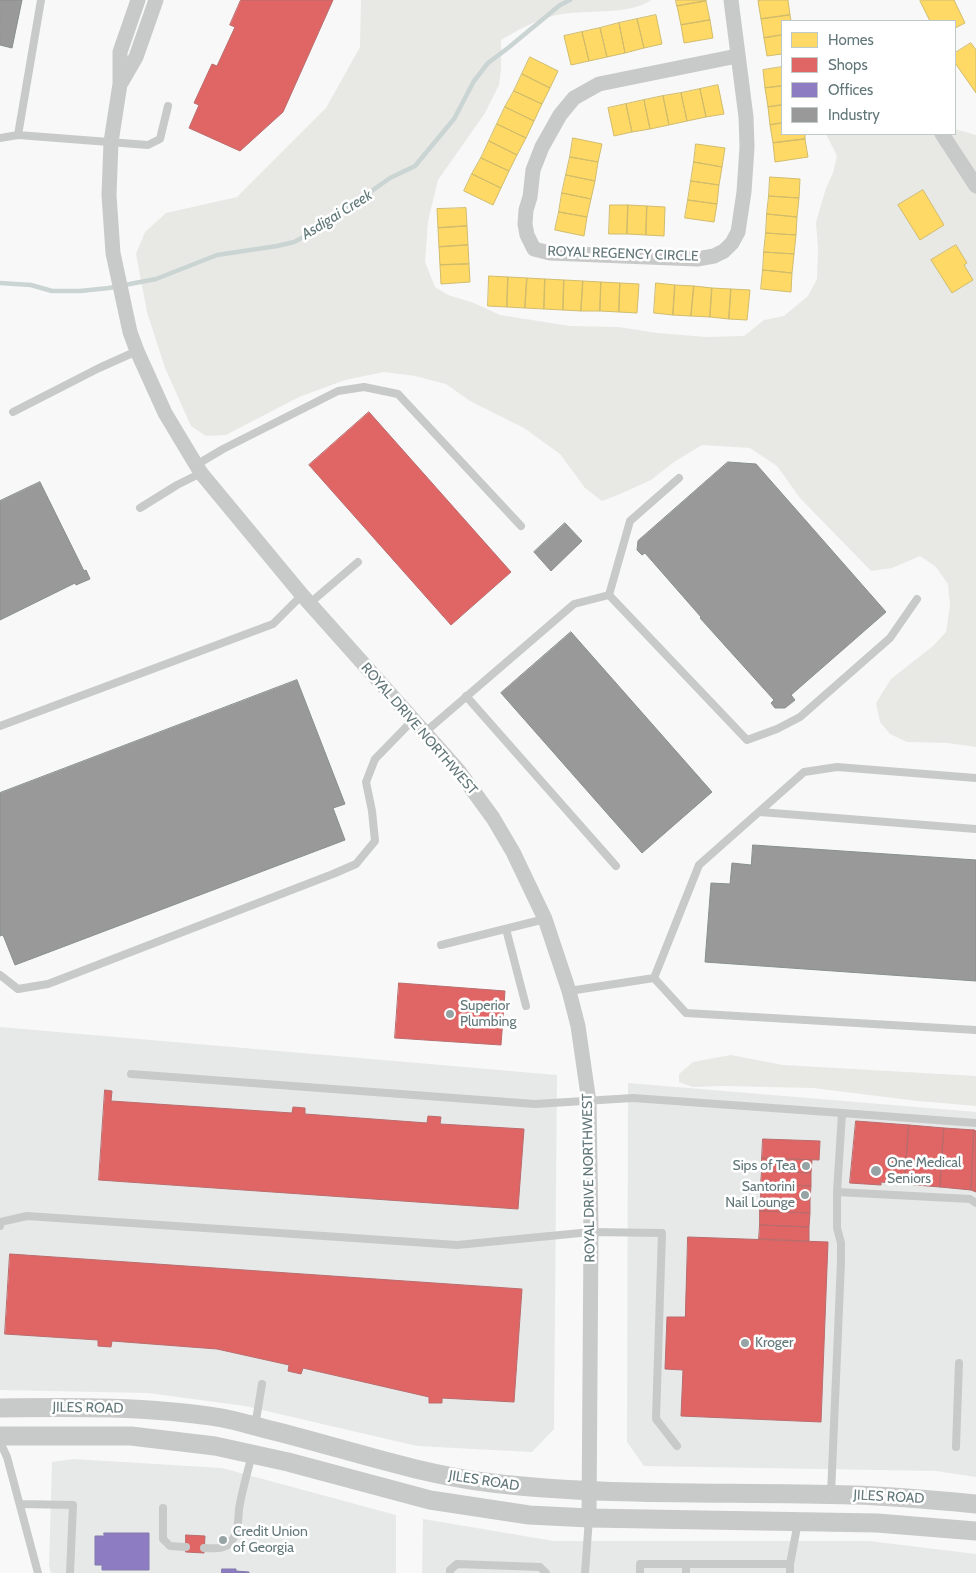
<!DOCTYPE html>
<style>
body{margin:0}
#map{position:relative;width:976px;height:1573px;overflow:hidden;background:#f8f8f8;font-family:Cabin,sans-serif}
canvas{display:block}
.legend{position:absolute;left:781px;top:20px;width:175px;height:115px;box-sizing:border-box;background:#fff;border:1px solid #c0c9c9;margin:0;padding:6px 9px;list-style:none;font-size:15px;color:#627779}
.legend li{display:flex;align-items:center;gap:10px;height:25px}
.legend b{width:25px;border:1px solid #c0c9c9}
</style>
<div id="map">
<canvas width="976" height="1573"></canvas>
<ul class="legend">
<li><b style="height:14px;background:#ffd966"></b>Homes</li>
<li><b style="height:14px;background:#e06666"></b>Shops</li>
<li><b style="height:14px;background:#8e7cc3"></b>Offices</li>
<li><b style="height:14px;background:#999"></b>Industry</li>
</ul>
</div>
<script>
const ctx = document.querySelector('canvas').getContext('2d');
ctx.lineJoin = 'round';
function paint(path, color) { ctx.fillStyle = color; ctx.fill(path, 'evenodd'); }
function strokePath(path, color, width, dash) { ctx.strokeStyle = color; ctx.lineWidth = width; ctx.lineCap = dash ? 'butt' : 'round'; ctx.setLineDash(dash || []); ctx.stroke(path); }
function drawText(font, color, halo, rows, align = 'center') {
  ctx.font = font + ' Cabin,sans-serif'; ctx.lineWidth = 5; ctx.setLineDash([]); ctx.textBaseline = 'middle'; ctx.strokeStyle = halo; ctx.fillStyle = color; for (const [text, x, y, turn = 0] of rows) {
    ctx.save(); ctx.translate(x, y); ctx.rotate((+turn || 0) * Math.PI / 180); ctx.textAlign = isNaN(turn) ? turn : align; if (halo) ctx.strokeText(text, 0, 0); ctx.fillText(text, 0, 0); ctx.restore();
  }
}
paint(new Path2D(`
 M0,1027L557,1075L554,1429L532,1452L417,1446L245,1406L148,1393L0,1390Z
 M628,1083L976,1112V1477L936,1471L644,1466L627,1442Z
 M73,1459L222,1468L396,1515V1573H51L49,1565L52,1462Z
 M423,1519L554,1541H869L976,1554V1573H422Z`), '#e7e8e8');
paint(new Path2D(`
 M361,0H651C629,16 585,9 557,15C536,20 519,29 501,40V69L499,85L485,113L438,180L428,221L425,262L435,287L448,295L474,303L500,315L570,326L618,327L657,333L706,337L744,336L764,320L784,316L808,296L817,279L818,249L816,222L826,188L833,173L837,156L826,134H955V129L976,135V747L948,743L907,742L890,734L880,722L876,703L891,679L933,646L946,632L950,606L948,584L936,567L920,556L892,568L871,571L800,498L777,466L750,448L702,445L674,462L651,480L620,494L602,501L585,488L560,454L524,428L470,401L446,384L415,376L384,372L345,380L299,397L226,435L206,436L191,426L165,368L147,312L136,254L145,232L166,213L237,197L326,108L360,47Z
 M731,1055L783,1065L976,1076V1106L918,1101L813,1088L722,1086L693,1087L679,1082V1074L693,1062Z`), '#e8e9e5');
const homes = new Path2D(`
 M676,0H706V1L677,6Z
 M763,0H788L790,15L761,19L758,1Z
 M921,0H954L965,23L955,28V21H930L920,1Z
 M706,1L710,20L681,25L677,6Z
 M656,15L662,44L644,48L637,19Z
 M790,15L791,21H782V35L764,38L761,19Z
 M637,19L644,48L625,53L619,23Z
 M710,20L713,38L684,43L681,25Z
 M619,23L625,53L607,57L600,28Z
 M600,28L607,57L589,61L582,32Z
 M582,32L589,61L571,65L564,36Z
 M782,35V54L767,56L764,38Z
 M971,43L976,50V93L955,63V53Z
 M530,57L558,71L550,88L522,74Z
 M782,67V86L765,88L763,70Z
 M522,74L550,88L542,104L514,91Z
 M718,85L724,114L706,117L700,89Z
 M782,86V105L768,107L765,88Z
 M700,89L706,117L687,121L681,93Z
 M514,91L542,104L534,121L505,107Z
 M681,93L687,121L669,125L663,96Z
 M663,96L669,125L650,129L644,100Z
 M644,100L650,129L632,132L626,104Z
 M626,104L632,132L614,136L608,108Z
 M782,105V123L770,125L768,107Z
 M505,107L534,121L526,138L497,124Z
 M782,123V134H805V139L773,143L770,125Z
 M497,124L526,138L517,155L489,141Z
 M573,138L602,144L598,162L570,157Z
 M805,139L808,157L775,162L773,143Z
 M489,141L517,155L509,171L481,158Z
 M696,144L725,148L722,167L694,162Z
 M570,157L598,162L595,181L566,175Z
 M481,158L509,171L501,188L472,174Z
 M694,162L722,167L719,185L691,181Z
 M472,174L501,188L493,205L464,191Z
 M566,175L595,181L591,199L562,193Z
 M770,177L800,179L799,198L769,196Z
 M691,181L719,185L717,204L688,200Z
 M923,190L944,225L920,240L898,205Z
 M562,193L591,199L587,217L559,212Z
 M769,196L799,198L797,217L767,214Z
 M688,200L717,204L714,222L685,218Z
 M610,205H628L627,234H609Z
 M628,205L647,206L646,235L627,234Z
 M647,206L665,207L664,236L646,235Z
 M466,208L467,226L438,228L437,209Z
 M559,212L587,217L584,236L555,230Z
 M767,214L797,217L796,235L766,233Z
 M467,226L468,245L439,247L438,228Z
 M766,233L796,235L794,254L764,252Z
 M468,245L469,264L440,265L439,247Z
 M956,245L967,263L964,265L973,280L952,293L931,260Z
 M764,252L794,254L792,273L763,270Z
 M469,264L470,282L441,284L440,265Z
 M763,270L792,273L791,292L761,289Z
 M489,276L508,277L507,307L488,306Z
 M508,277L527,278L525,308L507,307Z
 M527,278L545,279L544,309L525,308Z
 M545,279L564,280L563,310L544,309Z
 M564,280L583,281L581,311L563,310Z
 M583,281L601,282L600,311H581Z
 M601,282L620,283L619,312L600,311Z
 M620,283L639,284L637,313L619,312Z
 M656,283L675,285L673,315L654,313Z
 M675,285L694,286L691,316L673,315Z
 M694,286L712,288L710,317L691,316Z
 M712,288L731,289L729,319L710,317Z
 M731,289L750,290L747,320L729,319Z`);
paint(homes, '#ffd966');
strokePath(homes, '#d0bc6c', 1);
const shops = new Path2D(`
 M241,0H333L283,112L240,151L189,128L199,105L194,103L212,64L217,66L235,27L230,25Z
 M369,412L511,572L451,625L309,465Z
 M399,983L505,991L501,1045L395,1038Z
 M105,1090L112,1091L111,1101L292,1113L293,1107L305,1108V1114L427,1123L428,1116L441,1117L440,1124L524,1129L518,1209L99,1180Z
 M856,1121L909,1125L904,1184L881,1182V1185L850,1183Z
 M909,1125L944,1128L940,1187L904,1184Z
 M944,1128L974,1130L971,1190L940,1187Z
 M974,1130L976,1131V1192L971,1190Z
 M763,1139L820,1141L819,1160L762,1158Z
 M762,1158L812,1160L811,1173L762,1171Z
 M762,1171L811,1173V1186L761,1184Z
 M761,1184L811,1186L810,1200L761,1198Z
 M761,1198L810,1200V1213L760,1211Z
 M760,1211L810,1213L809,1227L760,1225Z
 M760,1225L809,1227V1241L759,1239Z
 M688,1237L828,1242L821,1422L681,1416L683,1370L665,1369L667,1317H685Z
 M10,1254L522,1289L514,1402L442,1398V1403H429V1397L303,1368L301,1374L288,1371L289,1365L217,1349L112,1341L111,1347L98,1346V1340L5,1334Z
 M186,1535L205,1536L204,1553L186,1552Z`);
paint(shops, '#e06666');
strokePath(shops, '#ba6b6c', 1);
const offices = new Path2D(`
 M104,1533H149V1570H102V1565H95V1536H104Z
 M222,1569H236V1571L249,1572V1573H222Z`);
paint(offices, '#8e7cc3');
strokePath(offices, '#817aad', 1);
const industry = new Path2D(`
 M0,0H22L12,48L0,45Z
 M728,462L756,464L886,612L791,695L795,700L785,708H775L771,703L774,700L700,618L701,617L645,553L642,555L637,550L638,541Z
 M40,482L84,571L86,570L90,579L76,585L75,583L0,620V501Z
 M565,523L582,541L551,571L534,552Z
 M571,632L712,792L642,853L501,693Z
 M297,680L345,804L333,808L345,840L15,965L3,935L0,936V793Z
 M753,845L976,860V981L705,962L711,883L730,884L732,863L751,865Z`);
paint(industry, '#999');
strokePath(industry, '#888f8f', 1);
strokePath(new Path2D(`
 M0,283L31,285L52,291H80L109,288L156,279L217,255L277,246L294,242L318,229L390,178L415,166L454,119L474,81L488,63L508,48L560,5L570,0`), '#c9d4d3', 4.5);
strokePath(new Path2D(`
 M41,0L18,135L148,145L160,139L168,106
 M0,138L18,135
 M13,412L99,368L137,351
 M196,465L223,449L338,391L364,387L398,394L521,526
 M140,508L177,485L201,473
 M609,595L630,521L679,478
 M310,603L358,562
 M466,696L616,866
 M0,726L273,624L302,595
 M424,733L574,604L609,595L747,740L777,729L800,717L890,638L917,599
 M760,812L976,829
 M506,929L526,1006
 M441,945L545,919
 M0,975L18,989L48,984L333,874L356,864L375,841L372,811L366,782L375,759L413,720
 M654,978L699,865L804,772L837,767L976,778
 M654,978L686,1013L976,1030
 M569,991L654,978
 M131,1074L535,1104L633,1098L842,1113L837,1192V1228L841,1243V1262L831,1494
 M842,1113L976,1123
 M837,1192L970,1199L976,1203
 M0,1226V1222L27,1216L457,1245L591,1232L662,1233L656,1419L677,1446
 M255,1426L262,1384
 M0,1442L7,1457L38,1573
 M956,1447L959,1363
 M20,1504L73,1505L70,1573
 M163,1508V1539L170,1546L186,1547
 M204,1548C213,1548 224,1550 230,1543C239,1533 238,1521 239,1509C242,1491 247,1473 252,1455
 M686,1564H790
 M450,1573V1570L457,1564L540,1567L546,1573
 M585,1573L589,1518
 M640,1573V1564H686V1573
 M790,1573V1564L798,1522`), '#c8c9c9', 8);
strokePath(new Path2D(`
 M138,0L120,52V84L111,142L109,195L113,253L130,332L137,351L165,413L201,473L302,595L458,770L493,818L513,852L545,919L569,991L578,1026L589,1102L591,1232L589,1518
 M731,0L746,117L747,147L744,192L738,232L732,243L724,251L714,256L697,259L550,253L534,249L527,235L525,224L526,210L530,197L533,170L542,147L560,115L574,98L599,84L737,56
 M121,83L136,57L156,0
 M942,134L976,186`), '#c8c9c9', 15);
strokePath(new Path2D(`
 M0,1408C74,1407 149,1406 222,1418C238,1421 254,1426 270,1430C344,1448 416,1474 492,1483C611,1497 732,1491 853,1495C894,1496 935,1500 976,1504
 M0,1436H131L215,1446L288,1462L430,1500L529,1515L589,1518L877,1523L976,1531`), '#c8c9c9', 19);
for (const [x, y, r, color] of [
 [450,1014,5,"#96a4a5"],
 [806,1166,5,"#96a4a5"],
 [876,1171,6,"#96a4a5"],
 [805,1195,5,"#96a4a5"],
 [745,1343,5,"#96a4a5"],
 [223,1540,5,"#96a4a5"]
]) { const dot = new Path2D(); dot.arc(x, y, r, 0, 2 * Math.PI); ctx.fillStyle = color; ctx.fill(dot); strokePath(dot, '#fff', 2); }
drawText('14px', '#627779', '#fff', [
 ["ROYAL REGENCY CIRCLE",623,254,2],
 ["ROYAL DRIVE NORTHWEST",419,729,49],
 ["ROYAL DRIVE NORTHWEST",589,1178,-91],
 ["JILES ROAD",88,1408,1],
 ["JILES ROAD",484,1481,9],
 ["JILES ROAD",889,1497,3]
]);
drawText('14px', '#627779', '#fff', [
 ["Superior",460,1006],
 ["Plumbing",460,1022],
 ["One Medical",887,1163],
 ["Seniors",887,1179],
 ["Sips of Tea",796,1166,"right"],
 ["Santorini",795,1187,"right"],
 ["Nail Lounge",795,1203,"right"],
 ["Kroger",755,1343],
 ["Credit Union",233,1532],
 ["of Georgia",233,1548]
], 'left');
drawText('italic 15px', '#617978', '#fff', [
 ["Asdigai Creek",337,215,-32]
]);
</script>
